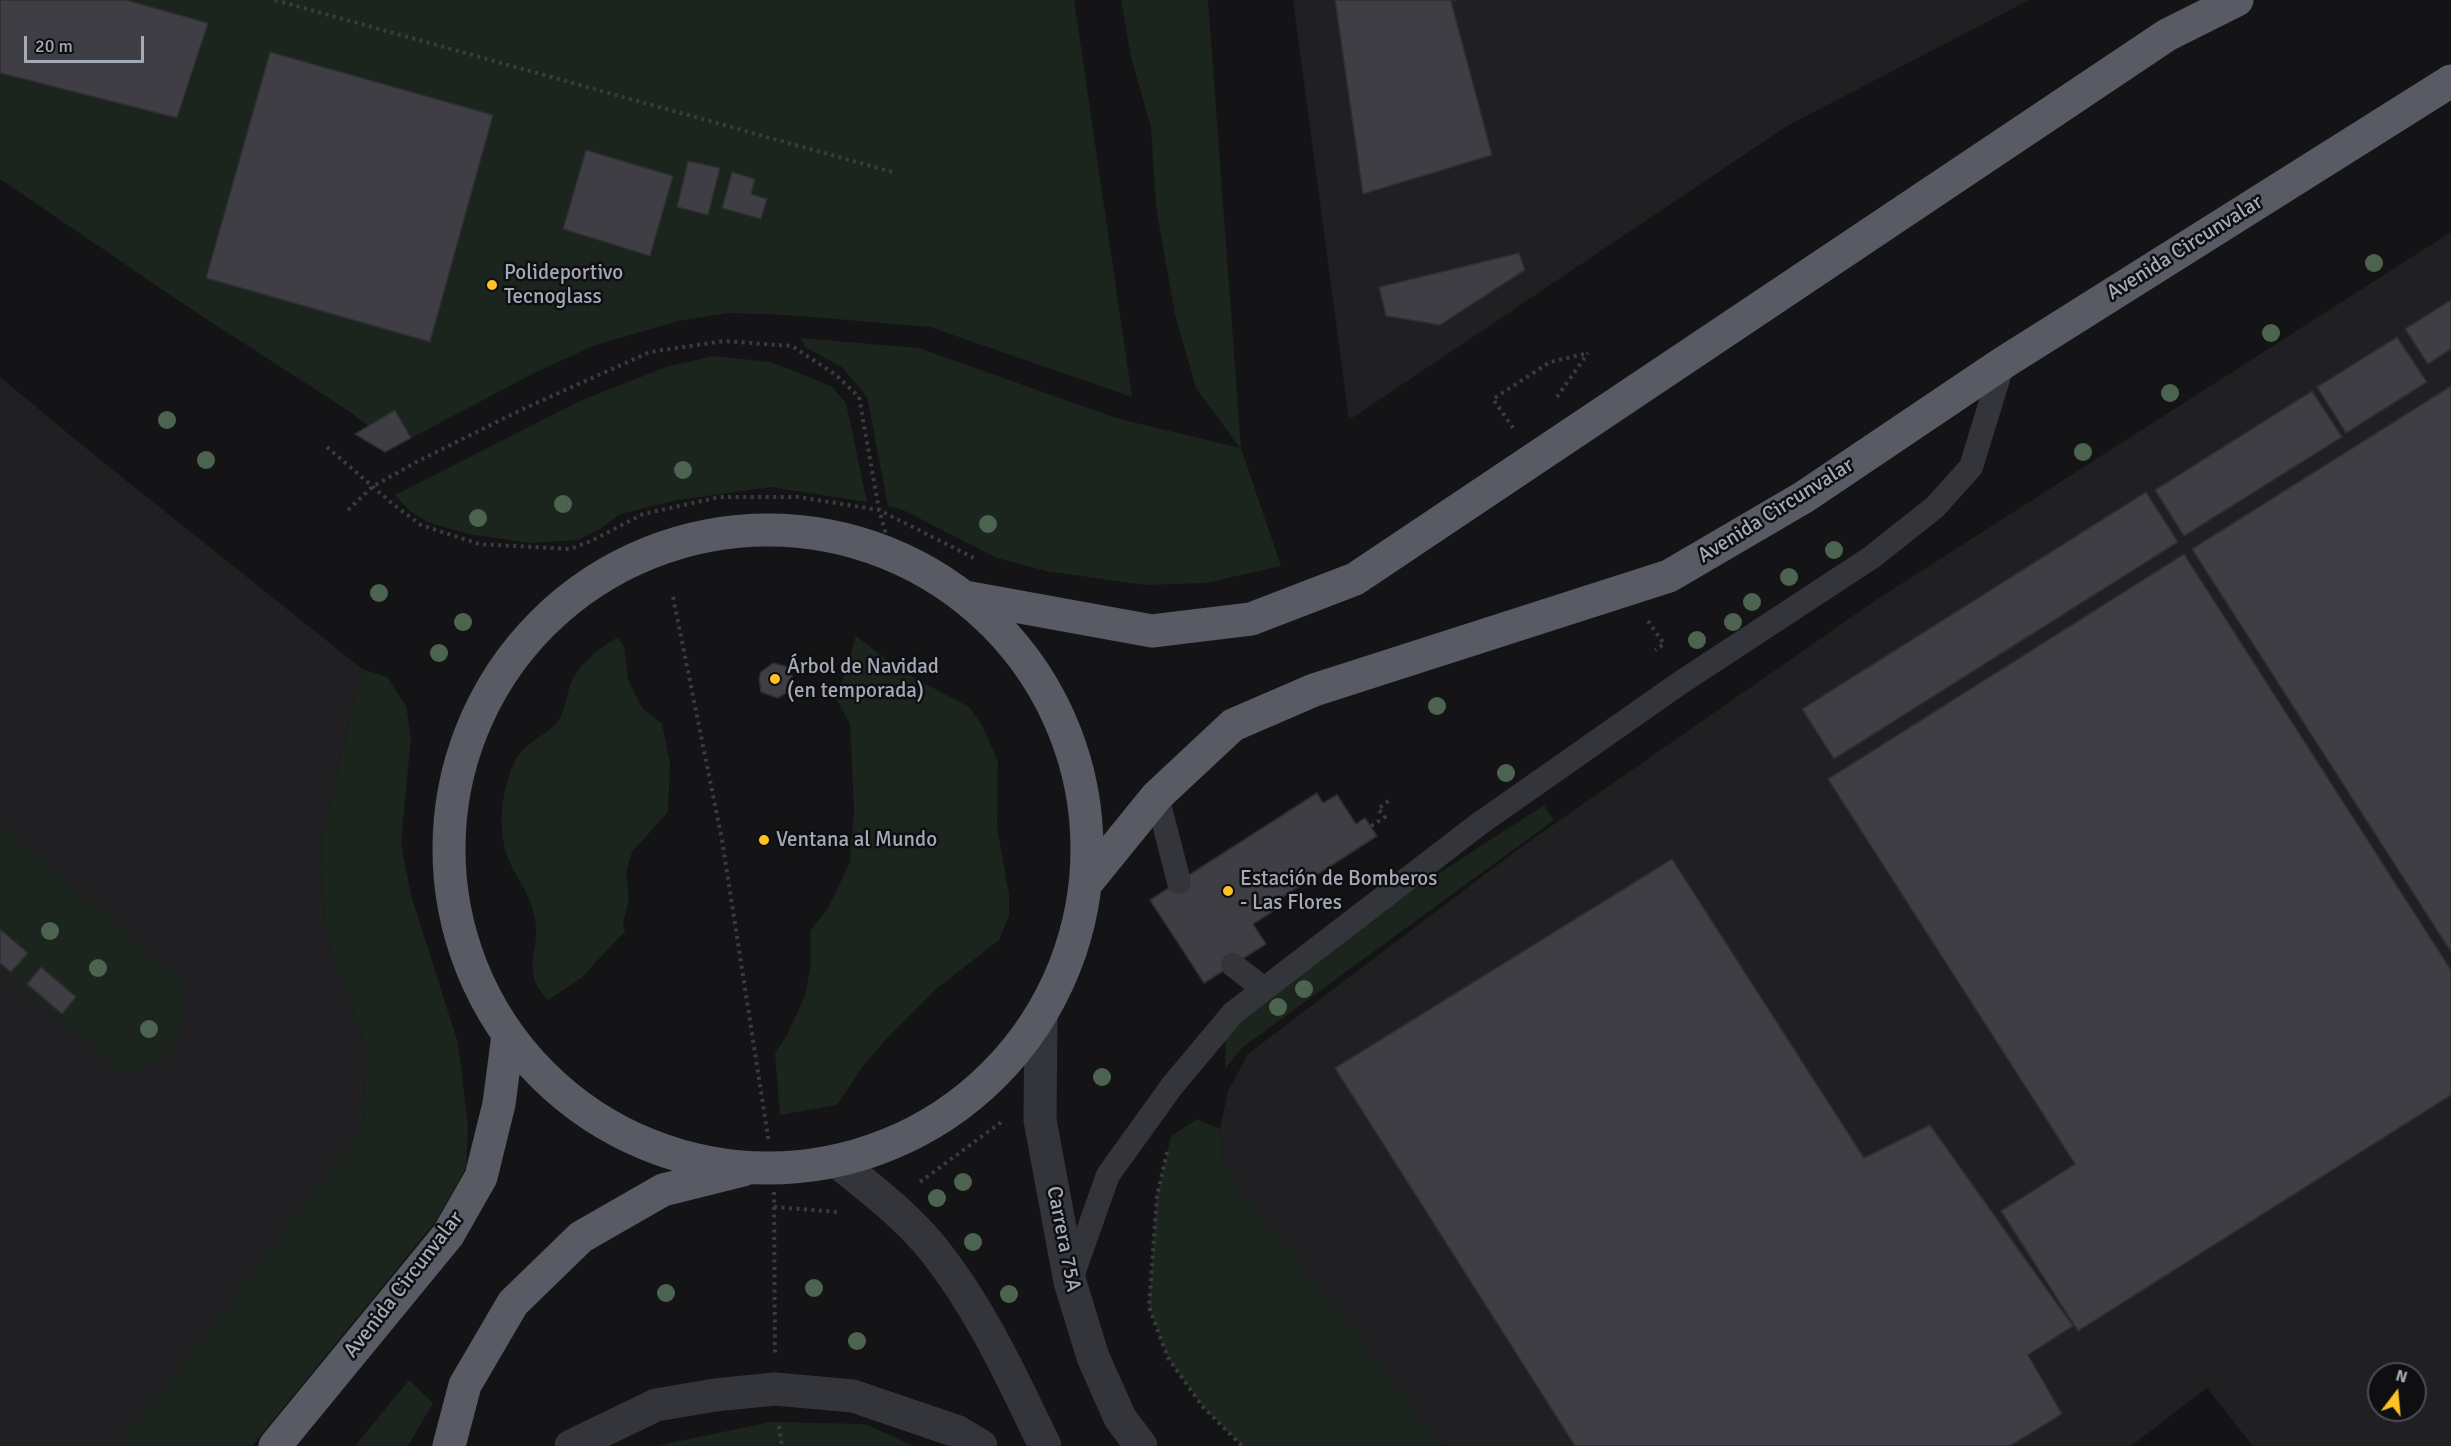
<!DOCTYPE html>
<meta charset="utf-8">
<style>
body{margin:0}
#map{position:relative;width:2451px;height:1446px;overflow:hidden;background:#141416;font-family:Signika,sans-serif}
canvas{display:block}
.north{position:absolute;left:2367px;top:1362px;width:60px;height:60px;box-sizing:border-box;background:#0f0f11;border:2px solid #4b4d54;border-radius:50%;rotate:16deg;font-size:16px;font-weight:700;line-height:24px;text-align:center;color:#a4a9b8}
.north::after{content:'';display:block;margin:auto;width:21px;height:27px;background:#ffc123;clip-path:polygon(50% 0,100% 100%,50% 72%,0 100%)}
.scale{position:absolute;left:24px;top:36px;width:120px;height:27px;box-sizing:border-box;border:3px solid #a4a9b8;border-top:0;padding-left:8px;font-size:18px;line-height:21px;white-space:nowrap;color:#a4a9b8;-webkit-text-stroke:4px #0f0f11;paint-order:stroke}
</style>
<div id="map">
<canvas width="2451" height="1446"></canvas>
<div class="north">N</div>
<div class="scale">20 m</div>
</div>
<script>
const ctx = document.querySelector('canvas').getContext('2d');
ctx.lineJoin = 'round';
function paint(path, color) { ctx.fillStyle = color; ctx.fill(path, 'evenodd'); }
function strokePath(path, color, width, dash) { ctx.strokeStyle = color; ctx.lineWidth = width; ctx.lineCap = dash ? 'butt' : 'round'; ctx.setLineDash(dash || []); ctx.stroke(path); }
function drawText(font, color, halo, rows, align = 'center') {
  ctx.font = font + ' Signika,sans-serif'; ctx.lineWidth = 5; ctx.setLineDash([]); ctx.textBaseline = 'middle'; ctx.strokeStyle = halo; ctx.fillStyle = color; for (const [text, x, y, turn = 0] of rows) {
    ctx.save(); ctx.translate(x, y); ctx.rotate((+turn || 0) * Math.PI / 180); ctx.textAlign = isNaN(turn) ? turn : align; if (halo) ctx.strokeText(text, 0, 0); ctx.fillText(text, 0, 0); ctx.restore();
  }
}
paint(new Path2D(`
 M1293,0H2029L1787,126L1349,420Z
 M2451,232V1446H2253L2207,1388L2131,1446H1441L1360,1339L1239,1189L1223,1157L1220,1129L1228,1091L1248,1054L1517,850L1876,600ZM2379,1374H2415V1410H2379Z
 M0,377L99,459L362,669L321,839L324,928L366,1050L363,1129L121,1446H0Z`), '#202023');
paint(new Path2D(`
 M0,0H1074L1132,397L930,327L787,315L728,313L678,321L593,346L536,372L385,452L355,434L368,426L350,412L188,307L0,179Z
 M1121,0H1208L1241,448L1281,566L1206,583L1145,585L1046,571L997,558L901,509L888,506L867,397L842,367L805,347L801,338L919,348L1116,418L1240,448L1196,388L1175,314L1156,207L1151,128L1131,57Z
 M713,356L771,362L831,386L846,403L867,502L771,487L677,500L620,514L600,529L578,540L530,543L468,534L428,522L411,512L395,495L580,401L666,367Z
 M856,636L903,672L969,707L983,727L998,762L997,827L1009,894V916L999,940L935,990L890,1035L863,1066L837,1105L780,1115L775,1054L787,1035L805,996L811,964L810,931L828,908L850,862L854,810L850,724L837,700Z
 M618,637L624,647L628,680L642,708L662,724L670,762L668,812L632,852L626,873L629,899L623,922L625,931L581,978L548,1000C519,970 541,954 535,919C532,899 520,883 511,865C496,834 500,790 516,759C526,740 551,735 561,716C565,706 567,695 570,685C577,666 600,647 618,637Z
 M362,669L387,677L406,706L411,737L401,843L411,895L458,1043L468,1126L466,1168L436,1221L252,1446H120L363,1129L366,1050L324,928L321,839Z
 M1544,805L1554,820L1243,1047L1225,1069L1226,1027L1401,898Z
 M0,824L182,983C185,1013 183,1047 155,1063C151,1065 146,1069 142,1070C136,1072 125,1069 118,1069L0,966Z
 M1197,1119L1220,1129L1223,1157L1239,1189L1360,1339L1441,1446H1242L1203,1407L1168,1358L1149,1307L1157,1196L1171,1136Z
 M409,1380L433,1403L408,1446H355Z
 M770,1422L865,1424L914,1446H656Z`), '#1b241d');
const building = new Path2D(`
 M0,0H126L208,23L177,118L0,73Z
 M1335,0H1456L1451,1L1492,155L1363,194Z
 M270,52L493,115L430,342L206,278Z
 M586,150L673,176L650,256L563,229Z
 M688,161L720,168L708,215L677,207Z
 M732,172L755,179L751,194L767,199L761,219L722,208Z
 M1519,253L1525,270L1440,325L1386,316L1379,287Z
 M2451,300V349L2428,364L2405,329Z
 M2397,337L2427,382L2346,433L2317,387Z
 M2451,386V952L2192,549Z
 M2312,391L2342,437L2184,536L2155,490Z
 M395,410L411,438L385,452L355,434Z
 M2146,492L2178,542L1834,759L1802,709Z
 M2184,554L2451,970V1095L2078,1331L2001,1211L2075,1164L1828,779Z
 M773,663L788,667L792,676L791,690L778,698L761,692L759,678L761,672Z
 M1317,793L1323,803L1337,795L1356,824L1365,818L1377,836L1270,905L1273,911L1253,924L1266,944L1204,983L1150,900Z
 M1672,859L1864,1158L1930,1125L2073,1326L2028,1355L2062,1414L2010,1446H1575L1335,1068Z
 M0,929L28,953L11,972L0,963Z
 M41,967L76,997L62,1014L27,984Z`);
paint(building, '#3e3e44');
strokePath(building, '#2e2e32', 1.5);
strokePath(new Path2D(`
 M275,0L896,173
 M1557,397L1588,353
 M1513,428L1493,399L1550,362L1588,353
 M327,447L394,505L421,525L479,544L570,549L591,541L643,514L720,497H798L879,510L974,558
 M348,510L372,487L420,460L523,409L650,352L724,341L792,346L836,375L859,397L879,510L893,558
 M673,597L722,840L769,1143
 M1648,621L1664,644L1655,650
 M1371,826L1385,817L1378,809L1391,799
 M1167,1152L1157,1196L1149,1307L1168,1358L1203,1407L1242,1446
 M920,1182L1004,1120
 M774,1192L775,1353
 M774,1207L838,1212
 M779,1426L782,1446`), '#3a3c42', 4, [3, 4.5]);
strokePath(new Path2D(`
 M1157,796L1179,882
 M1233,965L1264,989
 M1070,1282L1108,1175L1172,1086L1233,1013L1479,824L1680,683L1872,557L1935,507L1971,467L2003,363`), '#34353b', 24);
strokePath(new Path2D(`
 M1041,1019L1040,1120L1070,1282L1093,1357L1120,1418L1141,1446
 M839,1163C872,1190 907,1216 934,1250C981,1309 1012,1378 1045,1446
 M571,1446L656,1405L715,1395L775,1389L853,1396L956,1431L981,1446`), '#34353b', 33);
strokePath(new Path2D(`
 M449 849a319 319 0 1 1 638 0a319 319 0 1 1-638 0Z
 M965,597L1152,631L1251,619L1355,579L2167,35L2237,0
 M1088,881L1157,796L1233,725L1314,690L1669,576L1804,497L2003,363L2451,81
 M275,1446L448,1235L481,1177L499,1104L508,1035
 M449,1446L465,1385L513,1303L581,1237L663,1190L743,1170`), '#585a64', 33);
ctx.fillStyle = '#4c644f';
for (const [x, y] of [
 [2374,263],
 [2271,333],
 [2170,393],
 [167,420],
 [2083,452],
 [206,460],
 [683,470],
 [563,504],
 [478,518],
 [988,524],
 [1834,550],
 [1789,577],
 [379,593],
 [1752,602],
 [463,622],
 [1733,622],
 [1697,640],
 [439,653],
 [1437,706],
 [1506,773],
 [50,931],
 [98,968],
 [1304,989],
 [1278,1007],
 [149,1029],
 [1102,1077],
 [963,1182],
 [937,1198],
 [973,1242],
 [814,1288],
 [666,1293],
 [1009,1294],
 [857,1341]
]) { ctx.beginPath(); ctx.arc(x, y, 9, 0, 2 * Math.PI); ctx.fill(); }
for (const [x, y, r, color] of [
 [492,285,6,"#ffc123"],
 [775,679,6,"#ffc123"],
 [764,840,6,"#ffc123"],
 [1228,891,6,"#ffc123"]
]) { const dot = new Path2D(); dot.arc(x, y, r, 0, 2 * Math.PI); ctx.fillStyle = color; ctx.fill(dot); strokePath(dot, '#0f0f11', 2); }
drawText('21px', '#a4a9b8', '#0f0f11', [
 ["Avenida Circunvalar",2185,248,-32],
 ["Avenida Circunvalar",1776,511,-32],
 ["Carrera 75A",1063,1239,79],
 ["Avenida Circunvalar",404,1285,-52]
]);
drawText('21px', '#a4a9b8', '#0f0f11', [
 ["Polideportivo",504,273],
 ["Tecnoglass",504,297],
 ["Árbol de Navidad",787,667],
 ["(en temporada)",787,691],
 ["Ventana al Mundo",776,840],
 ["Estación de Bomberos",1240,879],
 ["- Las Flores",1240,903]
], 'left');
</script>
